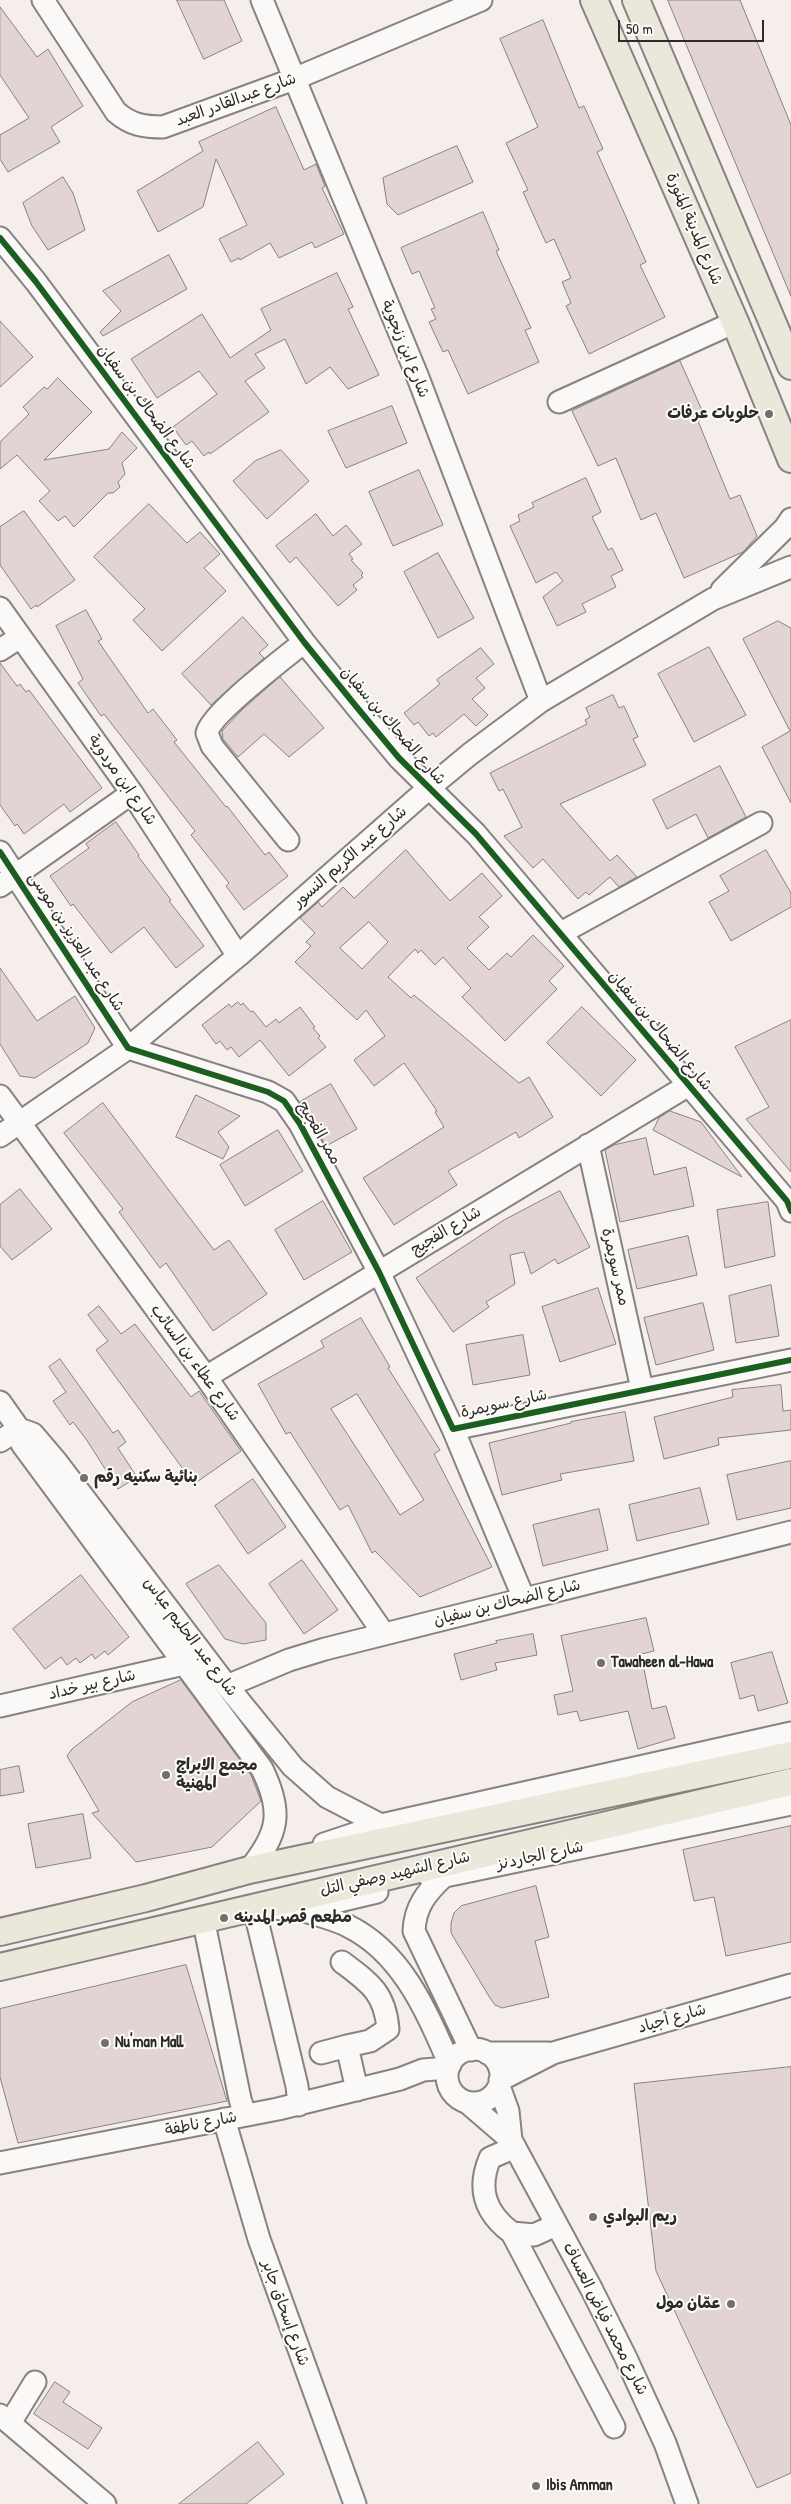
<!DOCTYPE html>
<meta charset="utf-8">
<style>
body{margin:0}
#map{position:relative;width:791px;height:2504px;overflow:hidden;background:#f5eeeb;font-family:"Patrick Hand",sans-serif}
canvas{display:block}
.scale{position:absolute;left:618px;top:20px;width:146px;height:22px;box-sizing:border-box;border:2px solid #2b2b2b;border-top:0;padding-left:6px;font-size:15px;line-height:18px;white-space:nowrap;color:#2b2b2b;-webkit-text-stroke:4px #fdfcf7;paint-order:stroke}
</style>
<div id="map">
<canvas width="791" height="2504"></canvas>
<div class="scale">50 m</div>
</div>
<script>
const ctx = document.querySelector('canvas').getContext('2d');
ctx.lineJoin = 'round';
function paint(path, color) { ctx.fillStyle = color; ctx.fill(path, 'evenodd'); }
function strokePath(path, color, width, dash) { ctx.strokeStyle = color; ctx.lineWidth = width; ctx.lineCap = dash ? 'butt' : 'round'; ctx.setLineDash(dash || []); ctx.stroke(path); }
function drawText(font, color, halo, rows, align = 'center') {
  ctx.font = font + ' "Patrick Hand","Playpen Sans Arabic",sans-serif'; ctx.lineWidth = 4; ctx.setLineDash([]); ctx.textBaseline = 'middle'; ctx.strokeStyle = halo; ctx.fillStyle = color; for (const [text, x, y, turn = 0] of rows) {
    ctx.save(); ctx.translate(x, y); ctx.rotate((+turn || 0) * Math.PI / 180); ctx.textAlign = isNaN(turn) ? turn : align; if (halo) ctx.strokeText(text, 0, 0); ctx.fillText(text, 0, 0); ctx.restore();
  }
}
const building = new Path2D(`
 M177,0H224L242,41L204,59Z
 M668,0H740L791,125V296Z
 M0,7L37,57L48,49L83,106L51,127L60,142L8,172L0,159V135L29,118L0,75Z
 M543,20L579,108L584,106L603,149L597,152L646,262L640,265L665,317L589,354L566,306L571,303L562,282L571,278L554,239L546,243L523,192L528,190L506,143L538,127L500,39Z
 M276,107L304,170L316,164L325,186L322,188L344,234L315,248L312,242L279,258L270,243L240,260L239,258L231,262L219,239L247,225L216,159L203,207L158,232L137,191L203,151L199,142Z
 M457,146L473,182L398,215L387,204L383,178Z
 M63,177L73,193L85,230L48,250L32,226L23,203Z
 M483,212L499,250L496,251L531,328L525,330L539,362L468,394L448,350L443,352L429,322L436,319L431,309L435,308L419,271L412,274L401,248Z
 M169,255L187,289L103,336L100,332L121,311L103,291Z
 M337,273L353,307L348,309L379,375L348,389L330,367L306,384L285,339L255,354L265,368L245,381L269,412L210,454L209,452L204,456L192,441L186,445L173,427L217,394L199,371L157,398L131,359L202,314L230,358L271,330L261,309Z
 M0,321L33,357L0,387Z
 M680,361L705,417L698,421L730,499L740,495L757,536L743,552L684,578L656,513L641,520L616,458L598,466L572,411Z
 M58,378L92,412L44,460L109,449L122,432L137,448L122,463L125,474L118,482L120,487L113,493H108L74,527L65,516L58,521L39,501L50,491L17,455L0,469V442L29,414L23,407L44,387L47,389Z
 M392,406L407,443L346,468L328,431Z
 M281,450L309,481L267,519L233,481L255,461Z
 M419,470L443,525L393,546L369,492Z
 M586,478L601,512L592,517L608,550L612,548L623,570L611,576L616,587L582,604L586,612L557,626L543,597L563,581L556,572L536,583L510,526L520,521L518,515L534,507L532,503Z
 M149,504L187,543L200,532L220,554L204,568L226,591L162,651L133,620L145,609L94,557Z
 M24,511L75,580L37,607L36,605L31,609L0,565V527Z
 M316,514L333,536L346,525L362,544L349,554L353,559L351,560L363,573L361,575L363,577L353,585L357,590L338,606L296,557L290,563L276,546Z
 M438,553L474,618L438,638L404,572Z
 M86,610L102,639L98,641L148,713L153,709L177,740L174,742L226,807L227,806L265,855L269,852L288,876L244,910L226,886L229,883L191,835L195,831L104,714L101,716L78,683L83,679L56,626Z
 M243,617L268,645L259,653L264,658L211,705L182,674Z
 M778,621L791,628V803L762,747L790,731L743,639Z
 M709,647L746,715L694,742L658,674Z
 M481,648L494,664L476,678L485,688L472,699L488,715L476,726L464,714L436,737L433,733L429,736L418,722L414,725L404,713L440,684L437,680Z
 M0,663L17,686L20,684L26,692L29,690L102,788L70,812L64,804L24,834L17,824L15,826L0,805Z
 M280,677L324,728L289,757L264,734L238,757L223,739L222,731L243,709Z
 M613,695L619,708L624,706L638,737L633,739L646,765L560,804L610,861L617,855L637,877L619,887L610,877L589,895L586,892L578,899L543,859L533,868L504,836L522,827L503,789L499,791L490,773L587,724L585,720L590,717L586,708Z
 M720,766L746,817L708,838L696,814L667,829L653,800Z
 M116,822L139,855L138,856L171,900L169,901L204,946L176,968L144,927L111,953L73,904L71,906L50,876L89,848L86,844Z
 M406,850L450,901L482,873L502,896L479,917L489,927L467,948L489,970L507,953L511,957L533,935L564,966L549,981L557,989L505,1041L462,997L471,988L443,957L435,965L421,950L418,953L415,949L388,977L411,998L414,995L519,1083L529,1077L553,1117L519,1138L516,1132L448,1171L457,1185L394,1225L363,1178L444,1127L435,1112L437,1111L404,1063L374,1086L354,1060L385,1036L366,1010L357,1020L295,962L311,946L306,942L315,933L300,918L318,902L322,907L343,887L354,898ZM369,922L388,942L362,969L340,948Z
 M766,850L791,893V907L731,941L709,902L729,891L720,876Z
 M0,968L37,1021L75,996L95,1028L88,1043L35,1078L20,1076L0,1044Z
 M238,1002L241,1005L243,1003L251,1012L253,1011L266,1027L276,1019L279,1023L300,1007L315,1027L313,1028L320,1036L318,1038L326,1047L289,1076L260,1040L239,1057L231,1047L227,1050L220,1041L216,1044L202,1025L229,1004L231,1007Z
 M582,1007L636,1060L601,1096L547,1043Z
 M791,1020V1172L746,1119L769,1107L735,1047Z
 M331,1084L357,1129L326,1146L300,1102Z
 M196,1095L240,1116L218,1132L229,1147L223,1159L176,1137Z
 M103,1103L214,1250L229,1240L267,1294L213,1331L166,1263L160,1268L119,1212L123,1209L64,1133Z
 M670,1111L701,1122L742,1177L653,1130L659,1118Z
 M278,1130L303,1171L245,1206L220,1165Z
 M646,1138L654,1175L686,1167L694,1206L620,1222L605,1150L614,1145Z
 M20,1189L52,1229L12,1260L0,1246V1205Z
 M560,1191L590,1247L558,1264L555,1259L531,1274L524,1252L510,1255L515,1284L486,1302L489,1307L453,1332L416,1278L504,1220Z
 M323,1201L352,1252L304,1280L275,1230Z
 M768,1202L775,1256L725,1268L717,1210Z
 M688,1236L697,1275L637,1289L628,1250Z
 M771,1285L779,1336L736,1343L729,1296Z
 M598,1288L616,1344L560,1362L542,1307Z
 M703,1303L714,1350L656,1365L644,1318Z
 M99,1306L121,1334L135,1324L191,1397L199,1391L241,1451L194,1484L96,1350L108,1341L88,1315Z
 M361,1318L390,1367L388,1368L440,1450L434,1454L492,1567L420,1597L375,1551L372,1553L348,1505L340,1510L290,1432L286,1434L258,1384L324,1347L321,1341ZM357,1394L424,1500L400,1515L331,1409Z
 M523,1335L530,1375L473,1385L466,1345Z
 M60,1359L113,1433L118,1430L126,1442L118,1448L137,1477L118,1489L86,1439L73,1422L70,1425L53,1401L66,1392L49,1367Z
 M781,1385L783,1411L791,1410V1430L718,1438L719,1445L664,1459L654,1417L733,1397L732,1390Z
 M625,1412L634,1461L560,1474L562,1480L502,1495L489,1443L571,1423V1422Z
 M791,1461V1508L737,1520L727,1475Z
 M253,1479L286,1527L248,1554L215,1506Z
 M700,1488L709,1524L637,1541L629,1505Z
 M599,1509L608,1550L543,1566L533,1525Z
 M302,1560L338,1610L304,1634L269,1584Z
 M219,1565L266,1623V1640L243,1644L225,1639L186,1584Z
 M81,1575L129,1637L108,1655L105,1651L95,1659L92,1654L80,1663L76,1658L67,1665L61,1657L45,1669L13,1629Z
 M646,1618L654,1651L641,1654L652,1709L666,1706L675,1738L638,1749L628,1711L580,1721L577,1711L558,1715L554,1695L573,1691L561,1636Z
 M533,1634L537,1655L495,1663L497,1670L461,1680L454,1654L497,1643L496,1641Z
 M772,1652L788,1703L758,1711L754,1695L740,1699L731,1663Z
 M181,1680L251,1775L261,1801L212,1847L136,1862L92,1813L99,1811L67,1756L72,1749L132,1702Z
 M19,1766L24,1792L0,1796V1770Z
 M83,1814L91,1858L36,1868L28,1824Z
 M791,1826V1942L726,1956L714,1897L694,1901L683,1850Z
 M536,1886L549,1937L535,1941L549,1997L502,2008L495,2005L490,1998L451,1933V1923L454,1913L461,1906Z
 M186,1965L227,2101L18,2143L0,2077V2009Z
 M791,2067V2473L757,2488L656,2271L634,2084Z
 M55,2382L70,2392L63,2402L102,2428L88,2449L34,2414Z
 M258,2442L284,2474L246,2504H179Z`);
paint(building, '#e2d4d2');
strokePath(building, '#868381', 1);
const minor = new Path2D(`
 M43,0L116,112C131,125 144,127 163,127L294,79L481,0
 M262,0L417,375L541,701
 M0,238L36,282L304,642L355,705L399,758L476,834L787,1201L791,1211
 M559,402L735,322
 M722,590L785,528L791,519
 M0,608L132,793L238,956
 M0,650L20,637
 M288,840L212,746L207,733C211,713 285,658 304,642
 M0,852L128,1048L268,1092L284,1101L300,1124L379,1272L453,1429L791,1360
 M0,886L132,793
 M561,933L761,823
 M0,1096L206,1377L384,1634
 M0,1136L128,1048L238,956L429,788L470,754L541,701L713,599L791,567
 M588,1145L642,1389
 M206,1377L687,1086
 M0,1402L19,1429L22,1444L262,1769C283,1812 279,1833 249,1870
 M19,1429L33,1434L56,1461L227,1686L293,1767L327,1797L381,1825
 M453,1429L524,1599
 M0,1441L19,1429
 M227,1686L289,1660L325,1649L791,1532
 M0,1706L184,1664
 M324,1844L381,1825L791,1733
 M444,1876C427,1892 415,1906 414,1931L471,2050
 M431,1879L791,1804
 M254,1908L297,2086L299,2105
 M272,1908L301,1910L377,1892
 M301,1910C317,1915 334,1919 348,1926C403,1953 427,2013 450,2065
 M203,1918L240,2099L245,2115
 M342,1962C370,1983 385,1993 388,2029L370,2041L347,2046L357,2090
 M447 2076a27 27 0 1 1 54 0a27 27 0 1 1-54 0Z
 M321,2053L347,2046
 M487,2053H548
 M500,2080L553,2053L791,1985
 M499,2086L508,2111L511,2140L591,2288L625,2356L665,2443L687,2504
 M468,2103L511,2140
 M224,2119L259,2239L355,2504
 M515,2147L490,2158C477,2189 485,2213 512,2233L614,2427
 M0,2163L278,2109L400,2079L423,2070L448,2068
 M512,2233L534,2235L556,2225
 M0,2415L105,2504
 M10,2423L35,2382`);
const major = new Path2D(`
 M594,0L735,322L791,459
 M636,0L791,366
 M0,1932L146,1898L249,1870L791,1755
 M0,1967L791,1782`);
strokePath(minor, '#868381', 25);
strokePath(major, '#868381', 30);
strokePath(minor, '#faf9f7', 21);
strokePath(major, '#ebe8db', 26);
strokePath(new Path2D(`
 M0,238L36,282L304,642L355,705L399,758L476,834L787,1201L791,1211
 M0,852L128,1048L268,1092L284,1101L300,1124L379,1272L453,1429L791,1360`), '#1b5e20', 6);
for (const [x, y, r, color] of [
 [769,414,5,"#726f6e"],
 [84,1478,5,"#726f6e"],
 [601,1663,5,"#726f6e"],
 [166,1775,5,"#726f6e"],
 [224,1918,5,"#726f6e"],
 [105,2043,5,"#726f6e"],
 [593,2217,5,"#726f6e"],
 [731,2304,5,"#726f6e"],
 [536,2486,5,"#726f6e"]
]) { const dot = new Path2D(); dot.arc(x, y, r, 0, 2 * Math.PI); ctx.fillStyle = color; ctx.fill(dot); strokePath(dot, '#fdfcf7', 2); }
drawText('16px', '#2b2b2b', '#fdfcf7', [
 ["شارع عبدالقادر العبد",236,100,-20],
 ["شارع المدينة المنورة",694,229,67],
 ["شارع ابن زنجوية",405,349,68],
 ["شارع الضحاك بن سفيان",146,407,53],
 ["شارع الضحاك بن سفيان",393,726,49],
 ["شارع ابن مردوية",122,780,55],
 ["شارع عبد الكريم النسور",350,857,-41],
 ["شارع عبد العزيز بن موسى",76,942,57],
 ["شارع الضحاك بن سفيان",660,1031,50],
 ["ممر الفجيج",319,1133,60],
 ["شارع الفجيج",446,1231,-31],
 ["ممر سويمرة",615,1267,77],
 ["شارع عطاء بن السائب",195,1363,54],
 ["شارع سويمرة",504,1404,-12],
 ["شارع الضحاك بن سفيان",507,1603,-14],
 ["شارع عبد الحليم عباس",190,1637,53],
 ["شارع بير خداد",92,1685,-13],
 ["شارع الجاردنز",540,1856,-12],
 ["شارع الشهيد وصفي التل",395,1874,-13],
 ["شارع أجياد",672,2019,-16],
 ["شارع ناطفة",201,2124,-11],
 ["شارع إسحاق جابر",285,2313,70],
 ["شارع محمد فياض العساف",605,2319,63]
]);
drawText('bold 16px', '#2b2b2b', '#fdfcf7', [
 ["حلويات عرفات",759,414,"right"],
 ["بنائية سكنيه رقم",94,1478],
 ["Tawaheen al-Hawa",611,1663],
 ["مجمع الابراج",176,1766],
 ["المهنية",176,1784],
 ["مطعم قصر المدينه",234,1918],
 ["Nu'man Mall",115,2043],
 ["ريم البوادي",603,2217],
 ["عمّان مول",721,2304,"right"],
 ["Ibis Amman",546,2486]
], 'left');
</script>
